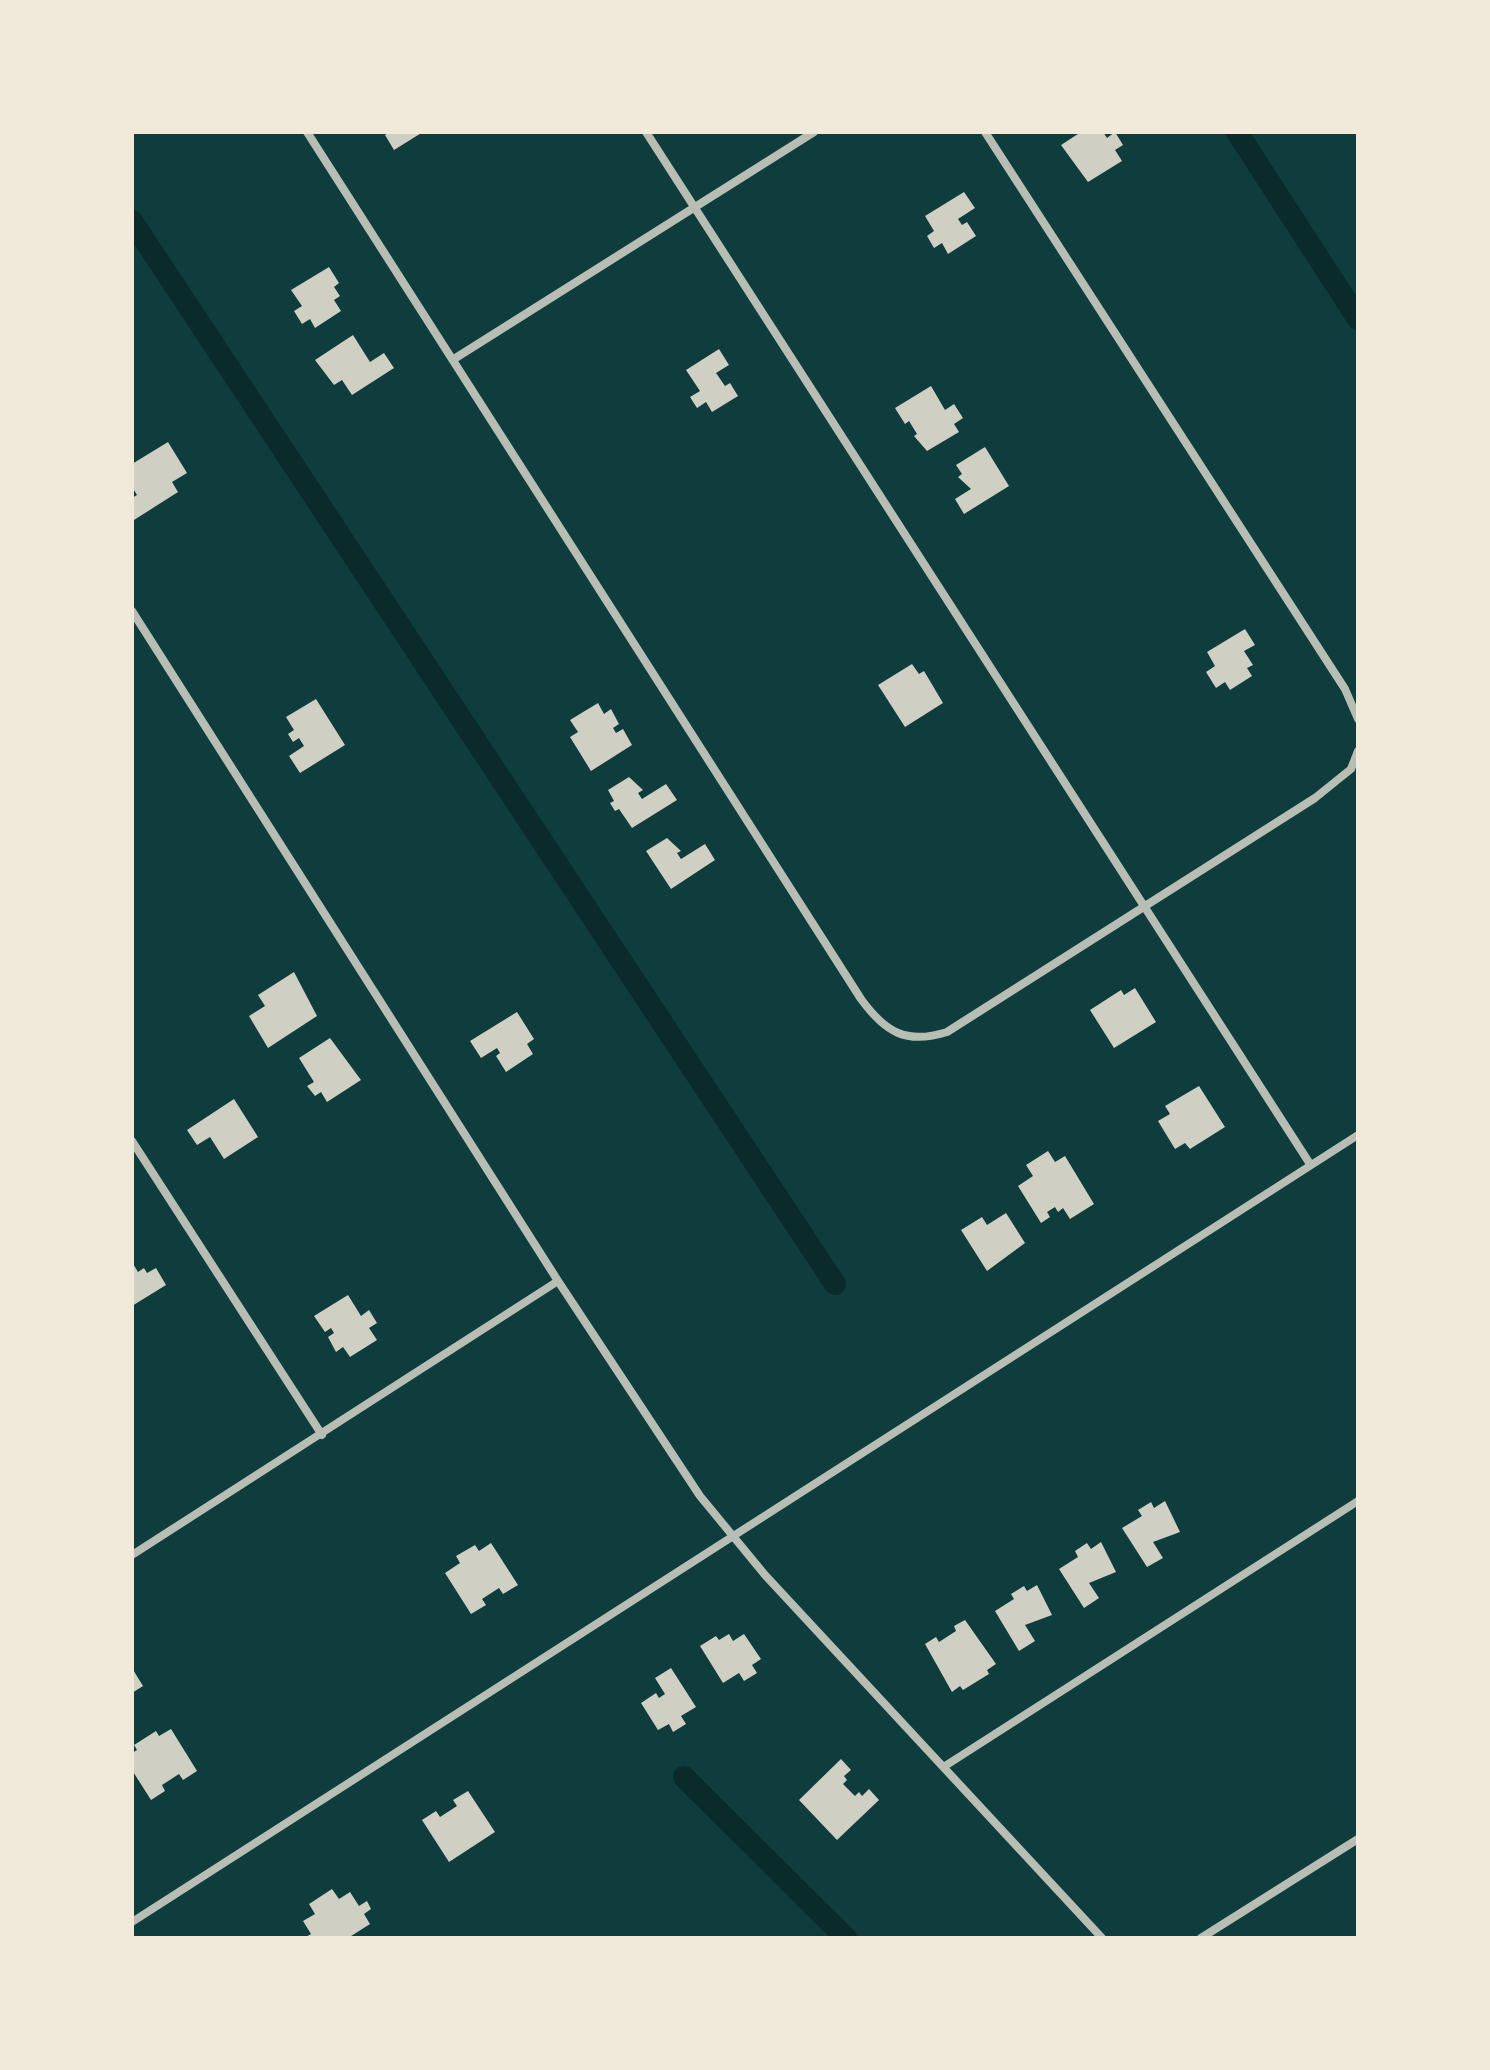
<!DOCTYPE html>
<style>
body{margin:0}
#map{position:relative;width:1490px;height:2070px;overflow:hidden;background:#0f3d3e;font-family:"Fira Sans Condensed",sans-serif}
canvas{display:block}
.frame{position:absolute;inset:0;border:134px solid #f1e9da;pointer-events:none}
</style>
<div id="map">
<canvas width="1490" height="2070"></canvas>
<div class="frame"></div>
</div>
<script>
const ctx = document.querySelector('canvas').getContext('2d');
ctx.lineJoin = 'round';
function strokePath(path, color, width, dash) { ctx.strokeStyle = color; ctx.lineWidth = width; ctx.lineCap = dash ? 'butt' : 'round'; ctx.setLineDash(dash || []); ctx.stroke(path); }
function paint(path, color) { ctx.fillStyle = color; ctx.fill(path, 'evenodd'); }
strokePath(new Path2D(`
 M1237,132L1358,319
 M132,221L835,1284
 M684,1777L846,1938`), '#0a2a2b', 22);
paint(new Path2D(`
 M390,132H423L394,150L385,135Z
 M1081,132H1103L1107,138L1115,132L1123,145L1115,150L1122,161L1088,182L1061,145Z
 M964,192L975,208L958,219L962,225L967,222L976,236L948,254L942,243L934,248L927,236L934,231L925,216Z
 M329,267L339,283L334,287L340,296L334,300L341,311L315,328L310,319L302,324L294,311L302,306L291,290Z
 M353,335L370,362L384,353L394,368L352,395L342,380L334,385L315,360Z
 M719,349L729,365L716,373L725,386L730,383L738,396L712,412L706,402L697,408L690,397L700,391L686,370Z
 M931,386L945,410L954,404L963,418L954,424L959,432L927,451L914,436L917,434L909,421L905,424L895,408Z
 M168,442L187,473L172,482L178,492L134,520L132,498L137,495L132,487V464Z
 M985,447L1009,486L964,514L955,499L971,489L958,477L962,474L956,465Z
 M1245,629L1255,645L1244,651L1253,665L1247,668L1252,676L1230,690L1225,682L1216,688L1206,672L1215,666L1207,652Z
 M912,664L919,674L924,671L943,703L905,727L878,685Z
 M316,699L345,745L300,773L289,756L304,746L299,738L293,742L288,734L294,730L286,717Z
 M598,703L604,714L611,709L619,724L613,728L616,733L623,729L632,745L591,771L570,737L578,732L570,720Z
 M629,777L643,790L638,793L642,799L666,784L677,800L632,828L619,809L615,811L610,803L614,801L608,790Z
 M667,838L681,851L677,853L681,859L705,844L715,860L671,889L646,851Z
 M294,972L317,1016L268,1048L249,1016L265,1006L258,995Z
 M1135,988L1156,1022L1114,1048L1090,1010L1121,990L1124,995Z
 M517,1012L534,1039L527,1044L533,1054L506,1072L496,1056L500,1053L497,1048L481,1058L470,1041Z
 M330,1038L361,1080L327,1102L321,1092L315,1096L307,1086L314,1082L299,1058Z
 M1199,1086L1225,1127L1190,1149L1185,1143L1175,1149L1158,1121L1170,1114L1165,1106Z
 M234,1099L258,1137L224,1159L210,1137L197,1145L187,1130Z
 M1048,1151L1055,1162L1065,1156L1094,1204L1070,1219L1063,1208L1058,1212L1055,1207L1047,1212L1050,1217L1041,1223L1018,1186L1033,1176L1026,1165Z
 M1006,1213L1025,1243L987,1271L961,1230L982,1217L987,1225Z
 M132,1262L138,1272L144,1268L147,1273L156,1268L166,1285L132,1306Z
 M348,1295L361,1316L369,1310L377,1323L369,1328L377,1340L350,1357L343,1347L336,1352L328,1337L334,1333L331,1328L325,1332L314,1316Z
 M1165,1501L1180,1532L1153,1542L1163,1558L1147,1567L1122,1528L1142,1516L1138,1510L1151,1502L1154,1508Z
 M1101,1542L1116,1572L1089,1583L1099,1598L1084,1608L1059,1569L1078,1557L1075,1551L1087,1543L1091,1549Z
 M491,1543L518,1585L503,1594L499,1588L482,1599L486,1605L471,1614L445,1573L460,1563L456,1556L475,1545L479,1551Z
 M1037,1585L1052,1615L1025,1625L1035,1641L1019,1651L995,1611L1014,1599L1011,1594L1024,1586L1027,1591Z
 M965,1620L996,1664L987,1670L989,1674L963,1690L960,1686L952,1692L925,1644L936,1637L939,1642L956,1631L954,1626Z
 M729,1634L733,1641L744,1634L761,1659L752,1665L757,1673L744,1681L739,1673L723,1683L700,1646L716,1636L719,1640Z
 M132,1668L143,1686L132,1693Z
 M671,1668L696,1707L681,1716L686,1724L673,1732L669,1724L658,1730L641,1703L656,1693L659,1698L665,1694L655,1678Z
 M171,1729L197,1771L183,1780L179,1774L162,1785L165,1791L151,1800L132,1770V1753L137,1750L134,1745L156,1731L159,1736Z
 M841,1759L851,1770L844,1776L847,1780L843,1784L855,1796L859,1792L862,1796L869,1789L879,1800L837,1840L799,1800Z
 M468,1791L495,1832L449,1862L422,1820L436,1811L440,1817L457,1806L453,1800Z
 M332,1889L339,1899L350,1892L359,1906L367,1901L371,1909L364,1914L370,1924L348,1938H304L311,1934L303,1921L315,1914L309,1904Z`), '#cfcfc3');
strokePath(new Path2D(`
 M307,132L861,999C885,1032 906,1045 947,1032L1315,798L1351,769L1358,751
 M646,132L1310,1164
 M985,132L1345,689L1358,719
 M454,359L814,132
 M132,611L558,1281L700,1496L765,1575L1102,1938
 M132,1141L322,1435
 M132,1555L558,1281
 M945,1766L1358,1501
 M132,1922L1358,1135
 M1201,1938L1358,1839`), '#b8beb3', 8);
</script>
